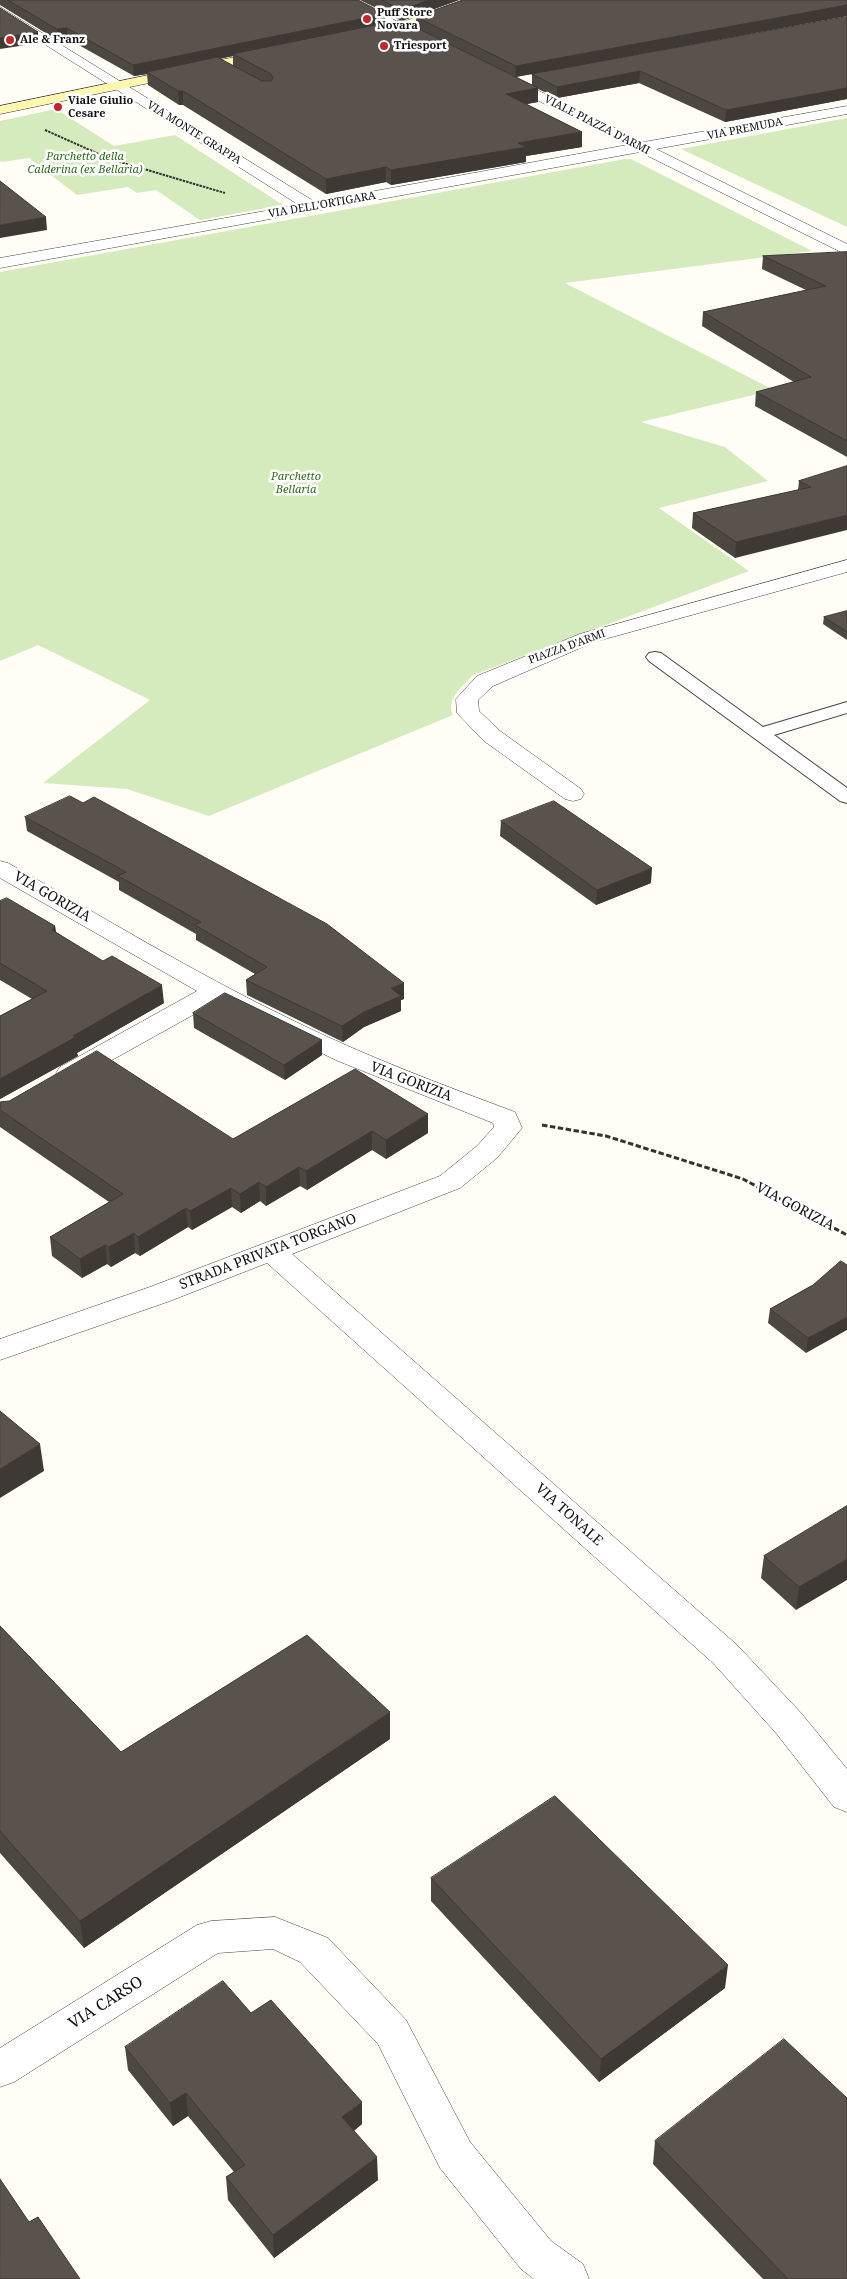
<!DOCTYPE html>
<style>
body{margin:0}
canvas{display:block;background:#fffdf5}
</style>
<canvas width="847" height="2279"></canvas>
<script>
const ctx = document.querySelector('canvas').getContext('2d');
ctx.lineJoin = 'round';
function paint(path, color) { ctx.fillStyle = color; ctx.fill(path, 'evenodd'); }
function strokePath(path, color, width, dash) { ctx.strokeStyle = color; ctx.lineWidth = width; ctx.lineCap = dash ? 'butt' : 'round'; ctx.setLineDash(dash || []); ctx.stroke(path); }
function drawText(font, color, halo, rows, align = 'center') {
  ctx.font = font + ' "Noto Serif",serif'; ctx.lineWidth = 5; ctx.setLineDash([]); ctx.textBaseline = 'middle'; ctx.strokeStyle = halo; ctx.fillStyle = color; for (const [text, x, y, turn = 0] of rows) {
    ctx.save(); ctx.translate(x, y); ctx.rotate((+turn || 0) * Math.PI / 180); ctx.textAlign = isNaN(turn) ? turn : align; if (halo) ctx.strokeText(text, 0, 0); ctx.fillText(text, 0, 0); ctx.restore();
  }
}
paint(new Path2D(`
 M56,109L114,146L175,135L283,205L200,220L156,190L137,193L128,187L77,195L29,158L2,162L0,161V121Z
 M847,118V227L681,149Z
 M625,159H631L812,251L565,283L774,390L641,422L725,447L768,481L659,508L749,571L473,675C463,686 445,699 453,715L209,816L127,789L43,783L150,700L38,645L0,661V272Z`), '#d5ebbd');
const service = new Path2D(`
 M655,652L661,653L763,727L847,702V713L774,735L847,788V803L840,801L649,661L646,657L649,653Z`);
const minor = new Path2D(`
 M341,0H356L429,38L427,41H419Z
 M0,7L315,202L627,145L499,81L497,78L499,75L504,74L644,142L847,106V114L656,149L847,244V255L640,152L0,268V258L299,205L0,16Z
 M847,560V572L594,642L493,686L478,700L479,711L500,731L581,789L584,794L581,799L573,801L565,799L484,741L457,713L456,699L477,676L580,634Z
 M0,861L8,863C103,917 196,974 294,1021C365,1056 440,1084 515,1112L522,1128L497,1158L460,1188L292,1254L737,1645L801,1713L847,1769V1812L834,1807L776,1733L713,1663L267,1263L170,1301L0,1360V1339L150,1287L440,1176L477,1146L494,1127L493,1123L338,1061L216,1002L78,1079L69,1081L60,1079L56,1073L60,1067L197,991L0,878Z
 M275,1917L328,1938L406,2020L470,2142L551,2241L583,2264L589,2279H534L521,2269L440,2168L378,2044L300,1962L273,1949L218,1953L14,2082L0,2087V2048L197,1925L211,1921Z`);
const secondary = new Path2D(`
 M464,0H481L479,3L405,30L375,37L369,33L371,30L397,24Z
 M269,50L274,51L275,54L274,57L0,114V106Z`);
strokePath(service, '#444', 2);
strokePath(minor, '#444', 1);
strokePath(secondary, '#333', 1);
strokePath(new Path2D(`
 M45,130L110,159L225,193`), '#333', 2, [2.5, 1]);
strokePath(new Path2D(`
 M542,1125L606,1136L743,1179L847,1235`), '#333', 3, [5.5, 2.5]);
paint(service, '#fff');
paint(minor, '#fff');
paint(secondary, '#fff6b0');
paint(new Path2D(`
 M0,0H358L385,14V23L400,20L360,0H459L403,20L416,27V17L847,0V16L516,77L532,85V74L847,17V99L725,122L639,83L557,98L538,89V102L526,104L582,132V147L526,156V162L520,163L391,185L386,182L326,194L183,105H179L148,85L147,74L134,76L68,39L57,40L0,5ZM233,56V66L220,59L228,57Z
 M847,252V457L755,406L756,392L794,382L702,326L703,312L806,290L762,269L763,256Z
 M847,466L735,558L692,528L693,513L798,490L799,481Z
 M847,611V640L823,624L824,617Z
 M25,817L404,999L401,1000V1011L364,1027L343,1042L247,995L246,980L255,974L196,940V934L119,890V882L27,831Z
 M501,821L651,883L596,905L500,836Z
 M0,901L55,926L56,932L164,1003L77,1053L78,1056L0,1099V1016L32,999L0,980Z
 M193,1013L322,1040V1055L285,1080L194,1028Z
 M0,1102L233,1139L428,1114V1133L386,1159L372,1150L307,1190L300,1186L266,1206L260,1201L241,1213L232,1207L192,1230L188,1227L140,1256L135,1253L111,1267L107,1264L82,1278L52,1256L50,1237L109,1202L0,1127Z
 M841,1261L806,1353L768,1323L770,1309L813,1285Z
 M847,1506L796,1610L761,1578L764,1556Z
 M0,1626L121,1752L390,1739L84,1948L0,1853Z
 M431,1878L725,1988L599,2082L431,1901Z
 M251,2013L362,2124L354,2131L378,2180L274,2258L228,2200L226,2177L234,2172L188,2116L173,2126L128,2070L125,2047Z
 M655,2141L847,2279H763L653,2164Z`), '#4d4742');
paint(new Path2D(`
 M429,0H459L402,21V10Z
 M847,5V16L515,77L516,66Z
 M385,14L386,25L233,54V56L150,73L147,72V74L134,76L133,65Z
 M67,28L68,39L57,40V29Z
 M38,32L39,43L0,49V38Z
 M640,71L639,83L557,98V87Z
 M538,88V102L506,108V94Z
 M847,88V99L725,122L726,110Z
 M178,91H183V105H179Z
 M582,132V147L526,156V162L391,185V170L518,143Z
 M386,167V182L326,194V179Z
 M46,217L47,230L0,238V225Z
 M847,515V530L735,558L736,542Z
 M652,868L651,883L596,905L597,890Z
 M55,926L57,944L52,930Z
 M404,983V999L401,1000V1011L364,1027L343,1042L342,1026L391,988Z
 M162,985L164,1003L77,1053L78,1056L0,1099V1079L73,1036Z
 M322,1040V1055L285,1080L284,1065Z
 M428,1114V1133L386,1159V1140Z
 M372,1131V1150L307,1190L306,1171Z
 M299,1167L300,1186L266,1206V1187Z
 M259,1182L260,1201L241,1213L240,1194Z
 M231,1188L232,1207L192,1230L190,1211Z
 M186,1208L188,1227L140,1256L138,1237Z
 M134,1233L135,1253L111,1267L109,1247Z
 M105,1245L107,1264L82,1278L80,1259Z
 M847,1317V1330L806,1353L808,1338Z
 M40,1444L44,1471L0,1498V1469Z
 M847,1559V1580L796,1610L799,1587Z
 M390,1712V1739L84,1948L80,1921Z
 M728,1965L725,1988L599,2082L601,2059Z
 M186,2093L188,2116L173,2126L170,2103Z
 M362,2102V2124L342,2139V2117Z
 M377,2157L378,2180L274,2258L273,2235Z`), '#3f3936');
const building = new Path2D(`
 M8,0H358L385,14L133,65L67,28L57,29Z
 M382,0H429L402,10Z
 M463,0H847V5L516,66L416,17Z
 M0,8L38,32L0,38Z
 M847,17V88L726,110L640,71L557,87L532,74Z
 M401,20L538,88L506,94L582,132L518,143L526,147L391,170L386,167L326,179L183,91H178L147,72L217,57L262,81H271L273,78L271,74L233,54Z
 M0,181L46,217L0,225Z
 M847,252V441L756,392L811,377L703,312L826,286L763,256Z
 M847,466V515L736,542L693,513L811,487L799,481Z
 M847,611V632L824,617Z
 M70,796L83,803L94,797L327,924L404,983L391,988L401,996L364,1012L342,1026L246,980L267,967L195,925L201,922L118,876L126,872L25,817Z
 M554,801L652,868L597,890L501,821Z
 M7,898L55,926L52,930L103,961L112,956L162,985L73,1036L76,1037L0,1079V1016L47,991L0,963V901Z
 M225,993L322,1040L284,1065L193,1013Z
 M97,1051L233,1139L355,1069L428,1114L386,1140L372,1131L306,1171L299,1167L266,1187L259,1182L240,1194L231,1188L190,1211L186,1208L138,1237L134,1233L109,1247L105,1245L80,1259L50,1237L123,1194L0,1110V1102L9,1101Z
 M841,1261L847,1265V1317L808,1338L770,1309L813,1285Z
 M0,1411L40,1444L0,1469Z
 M847,1506V1559L799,1587L764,1556Z
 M0,1626L121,1752L307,1635L390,1712L80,1921L0,1831Z
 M555,1796L728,1965L601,2059L431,1878Z
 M223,1981L251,2013L271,2000L362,2102L342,2117L377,2157L273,2235L226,2177L245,2165L186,2093L170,2103L125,2047Z
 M784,2039L847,2098V2279H788L655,2141Z
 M0,2179L29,2222L38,2217L80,2279H0Z`);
paint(building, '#5a524d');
strokePath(building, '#3f3936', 1);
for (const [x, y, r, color] of [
 [367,19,5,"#c4262e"],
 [10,40,5,"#c4262e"],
 [384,46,5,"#c4262e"],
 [58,107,5,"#c4262e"]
]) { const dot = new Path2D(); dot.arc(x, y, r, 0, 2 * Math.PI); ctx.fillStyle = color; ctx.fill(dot); strokePath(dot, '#fff', 2); }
drawText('bold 11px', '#111', '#fff', [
 ["Puff Store",377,13],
 ["Novara",377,26],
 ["Ale & Franz",20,40],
 ["Triesport",394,46],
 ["Viale Giulio",68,101],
 ["Cesare",68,114]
], 'left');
drawText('11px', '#111', '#fff', [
 ["VIALE PIAZZA D'ARMI",597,125,27],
 ["VIA PREMUDA",745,129,-11],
 ["VIA MONTE GRAPPA",194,133,32],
 ["VIA DELL'ORTIGARA",322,205,-10],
 ["PIAZZA D'ARMI",567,647,-20]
]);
drawText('italic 11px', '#2f6b1f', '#fff', [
 ["Parchetto della",85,157],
 ["Calderina (ex Bellaria)",85,170],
 ["Parchetto",296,477],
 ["Bellaria",296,490]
]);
drawText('14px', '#111', '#fff', [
 ["VIA GORIZIA",52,897,30],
 ["VIA GORIZIA",411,1082,21],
 ["VIA GORIZIA",795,1207,28],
 ["STRADA PRIVATA TORGANO",268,1252,-21],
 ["VIA TONALE",569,1515,42]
]);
drawText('16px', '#111', '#fff', [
 ["VIA CARSO",106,2003,-32]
]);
</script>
